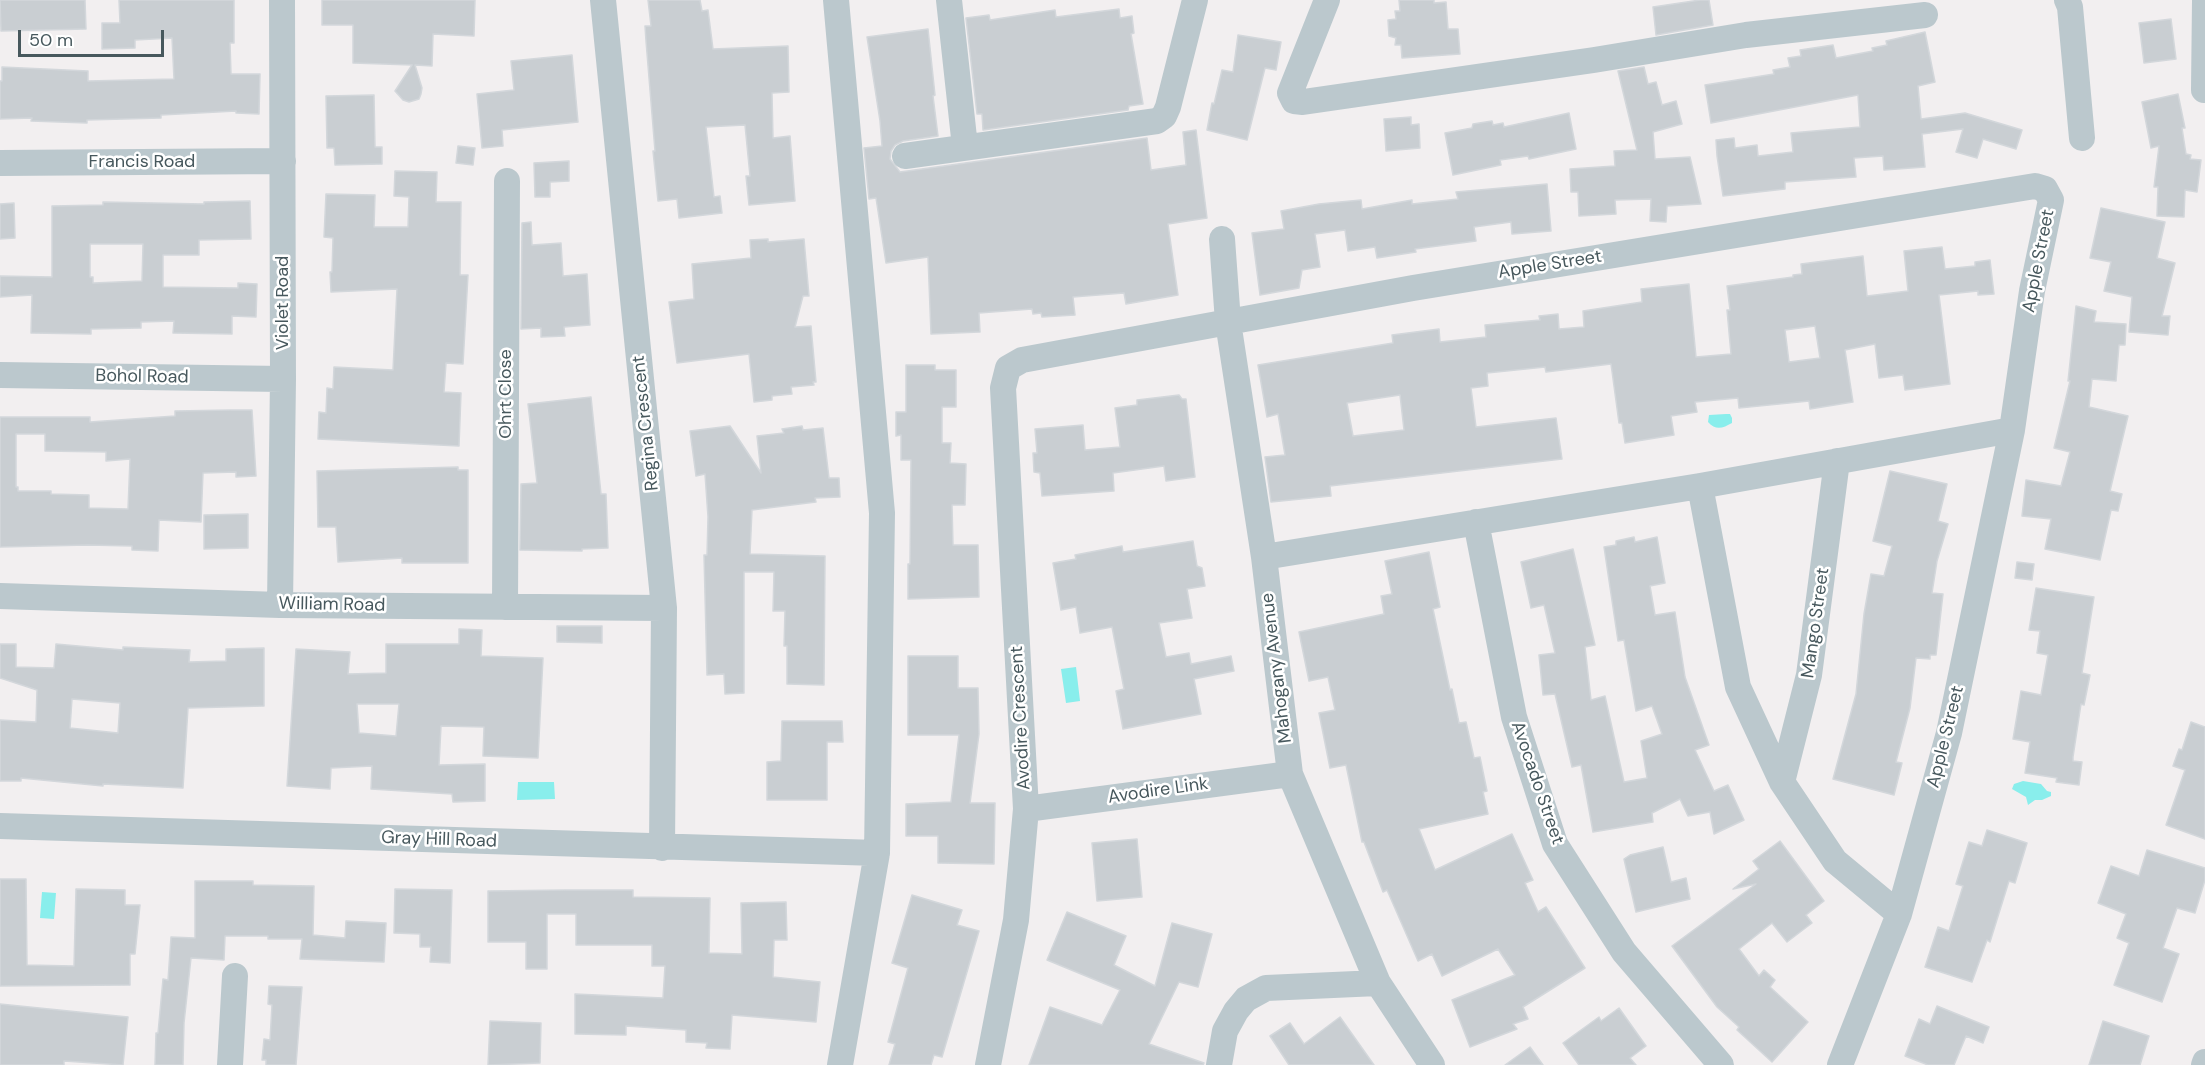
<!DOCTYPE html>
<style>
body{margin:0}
#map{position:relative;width:2205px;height:1065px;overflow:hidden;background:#f2eff0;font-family:"DM Sans",sans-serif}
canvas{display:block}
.scale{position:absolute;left:18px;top:30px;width:146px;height:27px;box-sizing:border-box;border:3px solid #47585d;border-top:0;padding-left:8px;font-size:18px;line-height:21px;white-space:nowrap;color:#47585d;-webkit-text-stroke:4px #fff;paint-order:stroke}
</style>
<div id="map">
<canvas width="2205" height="1065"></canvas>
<div class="scale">50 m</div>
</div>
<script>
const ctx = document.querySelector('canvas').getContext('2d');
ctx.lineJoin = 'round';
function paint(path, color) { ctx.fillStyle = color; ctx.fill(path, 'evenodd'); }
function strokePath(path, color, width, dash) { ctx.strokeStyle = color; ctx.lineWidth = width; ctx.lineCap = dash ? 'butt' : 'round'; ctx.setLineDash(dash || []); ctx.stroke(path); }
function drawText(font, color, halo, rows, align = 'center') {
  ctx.font = font + ' "DM Sans",sans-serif'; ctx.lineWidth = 5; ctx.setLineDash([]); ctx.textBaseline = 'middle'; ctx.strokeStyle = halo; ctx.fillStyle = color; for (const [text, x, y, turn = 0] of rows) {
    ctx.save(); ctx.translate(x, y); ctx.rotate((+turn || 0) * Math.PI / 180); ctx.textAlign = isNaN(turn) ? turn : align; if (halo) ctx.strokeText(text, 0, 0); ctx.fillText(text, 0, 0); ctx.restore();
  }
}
paint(new Path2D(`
 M1726,414H1730L1732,418V423C1723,428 1716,431 1708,422L1709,415Z
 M1076,667L1080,701L1066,703L1061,669Z
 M2023,781L2041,784L2047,791L2051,792V796L2042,800H2035L2028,805L2026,797L2012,789L2014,784Z
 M518,782H554L555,799L517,800Z
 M42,892L56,893L54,919L40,918Z`), '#89eeec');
const building = new Path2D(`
 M0,0H85L86,29L1,31Z
 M119,0H234V43H230L231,74H260L259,114L236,113V111L161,115V118L87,120V123L31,121L32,118L0,119V81H2V67L88,71V81L174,79L172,38L135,40V48L102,49V23H120Z
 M322,0H475L474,36L433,34L432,66L415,65L422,88L421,94L419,99L409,102L403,100L395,91L412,65L353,63V25H322Z
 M648,0H700L702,11L708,10L713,49L788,46L789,92L772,93L773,138L790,136L795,201L749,205L746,176H750L745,125L706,127L714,197L720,196L722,213L679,218L677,199L658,201L653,151H655L646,41L645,26H651Z
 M1399,0H1434V3L1446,2L1448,29H1458L1460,54L1402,58L1401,45H1395L1396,38L1389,36L1388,20L1396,19L1395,11H1400Z
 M1700,0H1709L1713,25L1656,35L1653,7Z
 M1119,9L1120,18L1132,16L1134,33L1131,34L1143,104L1129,106L1128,110L983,130L982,114H977L966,18L989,15L990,20L1055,10L1056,17Z
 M2171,19L2176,59L2144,63L2139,23Z
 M928,29L935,95L933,96L938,136L903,141L895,145L891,151L890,159L900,172L1147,138L1151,170L1186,165L1183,132L1196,130L1207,218L1168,224L1178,295L1126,304L1124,293L1073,297L1075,315L1042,317L1041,313L1033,314L1032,309L979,313L980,332L931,334L928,257L886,263L876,198L869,199L864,148L882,146L880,121L867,37Z
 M1925,32L1935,82L1918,86L1921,119L1965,113L2022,130L2016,149L1983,139L1977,158L1956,152L1963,129L1922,134L1925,167L1884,170L1883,156L1854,158L1856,177L1785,182V189L1723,196L1717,156L1716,140L1734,138L1735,148L1757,145L1758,156L1793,152L1791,133L1860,127L1858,95L1711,123L1705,85L1774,74L1773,70L1790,67L1788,58L1801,56L1800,50L1833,45L1836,58L1873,51L1872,48L1887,45L1886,41Z
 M1238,35L1281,42L1276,70L1265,68L1247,140L1207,130L1212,103L1214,104L1222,70L1233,72Z
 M572,55L578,122L502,130L503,146L482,148L477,94L514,90L511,61Z
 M1644,67L1648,84L1656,82L1662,105L1676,101L1682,124L1653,132L1655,159L1690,157L1701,204L1667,206L1666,222L1650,221L1651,199L1615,200L1616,214L1579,216L1578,192H1571L1570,169L1615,166L1614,151L1637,150L1618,71Z
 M2178,94L2185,128H2182L2186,154L2191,155L2190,159L2201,160L2197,192L2185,190L2184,217L2157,216L2158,187H2154L2159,146L2151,148L2142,102Z
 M374,95L375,147H382V164L335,165L334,148H327L326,96Z
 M1569,113L1576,149L1529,159L1528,156L1500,160L1501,165L1453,175L1445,133L1472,128L1473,124L1492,121L1493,125L1503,123L1504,127Z
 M1411,117V125L1419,124L1420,148L1386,151L1384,119Z
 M458,146L475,148L473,165L456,163Z
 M569,161V181L550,182V197H535L534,163Z
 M395,171L437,172L436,202H461L460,275H468L463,364L446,363L444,392L461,393L459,446L318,439L319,412L326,413L327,388L333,389L334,367L393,370L397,289L331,292L330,272H332L333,238L324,237L326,194L375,195L374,227H408L409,197L394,196Z
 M1547,184L1551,231L1512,234L1511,222L1474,227L1476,241L1415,249L1416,252L1377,258L1375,247L1348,251L1345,230L1315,234L1320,267L1302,270L1299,288L1260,295L1252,233L1284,229L1281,211L1319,204L1361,200L1362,209L1412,200V204L1458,199L1456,192Z
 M250,201L251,239L199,240V255H163V287L238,288V283L257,284L256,317L232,316V334L173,333L174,321L141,322V328L91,329V334L31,333L32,295L0,297V276L52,277V206L103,205V202L204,204V202ZM90,244H143L142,281L93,283V277H90Z
 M14,203L15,238L0,239V204Z
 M2101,208L2165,222L2157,258L2175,263L2162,316H2170L2168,335L2129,332L2132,297L2104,291L2111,262L2090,258Z
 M531,222L532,245L561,243L563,276L587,274L590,325L564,327L565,336L541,337V328L521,329L522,223Z
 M768,239V242L804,239L809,296H803L795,327L811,326L816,382H813L814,385L791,387L792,394L772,396V400L754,402L749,354L677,363L669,302L694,299L692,264L751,258L750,240Z
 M1942,247L1945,269L1975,266V262L1990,260L1994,294L1978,295V291L1939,295L1950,384L1905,390L1903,375L1879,378L1875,344L1845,350L1853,402L1810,409L1809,401L1739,408L1738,398L1695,402L1697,412L1671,416L1674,435L1625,443L1622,423H1619L1611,364L1546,372L1545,367L1487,373L1488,386L1471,388L1476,427L1556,418L1562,459L1330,486L1331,496L1271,502L1265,457L1285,455L1278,414L1267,417L1258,365L1393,343L1392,335L1439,329L1440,342L1486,337L1485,325L1540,320L1539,316L1558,314L1559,329L1584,327L1583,311L1642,302L1641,289L1689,284L1696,357L1731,354L1727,310H1730L1727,286L1793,277V275L1802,274L1801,264L1863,256L1867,296L1908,291L1904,251ZM1815,326L1820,358L1789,362L1785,330ZM1400,395L1404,430L1353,436L1347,403Z
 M2076,306L2096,311L2094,322L2126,324L2125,345H2119L2116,381L2092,379L2089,407L2128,416L2110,491L2122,494L2118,511L2111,510L2100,560L2045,549L2051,519L2022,516L2026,480L2061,486L2070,452L2054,448L2070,381H2068Z
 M906,365H935V370H956V407H942V443H951L950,463L966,464L965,505H952L953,545H978L979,597L908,599V564H910L911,460H901V435L896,436V412H906Z
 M1179,395L1182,399H1186L1195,477L1166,481L1164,466L1113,473L1114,491L1042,496L1040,473L1034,472L1033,453H1037L1035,429L1083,425L1085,450L1120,447L1115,408L1137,405V400Z
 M591,397L601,494H606L608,548L582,549V551L520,550L521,484L537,483L528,404Z
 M231,410H252L256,476L236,477V472L203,473L201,522L159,520L158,551L132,550V546L88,545L0,547V417H90V422L175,416V411ZM16,434H45V451L106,452V461L130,459L128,509L89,508V495L51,494V491H18V487H16Z
 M730,426L761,473L757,436L784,433L782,429L802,426L803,430L823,428L829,478H839L840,497L815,498L816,502L752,510L750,554L825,556L824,685L787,684V646H784L785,611H773L774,572H744V693L725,694L724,674L707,675L704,555H707L708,517L705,474L696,476L690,431Z
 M458,467V470H468V563H402V558L338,562L336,527H318L317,471Z
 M1890,471L1947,484L1938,521L1948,524L1937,561L1932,593L1943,594L1936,655H1930V659L1916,658L1910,708L1896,762L1902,763L1894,795L1833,779L1856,694L1864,614L1871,574L1884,576L1892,546L1873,541Z
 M248,514V548L204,549V515Z
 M1634,537L1635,542L1657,537L1665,583L1650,586L1655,615L1675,612L1685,677L1709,745L1695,750L1714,791L1728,785L1744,820L1714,834L1710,812L1688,816L1680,799L1652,813L1653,822L1593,832L1581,765L1572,767L1555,694L1543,695L1539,655L1555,653L1544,605L1531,608L1521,562L1573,549L1595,645L1585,647L1591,700L1605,696L1624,782L1647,778L1641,741L1662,734L1652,706L1636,711L1624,640L1618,641L1604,547L1616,545V541Z
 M1193,541L1197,566L1202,568L1205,586L1187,589L1192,618L1159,623L1166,657L1189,653L1191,664L1231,656L1234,671L1194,679L1201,714L1123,729L1116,691L1124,689L1112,627L1080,633L1076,607L1061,610L1053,563L1076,559L1075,555L1122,546L1123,552Z
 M1429,552L1440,607L1433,609L1450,690L1452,689L1459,723L1466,722L1474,758L1480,757L1487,791L1483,792L1488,814L1419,829L1435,870L1512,834L1533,880L1525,883L1538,912L1546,907L1585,968L1523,1007L1528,1019L1513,1024L1517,1029L1470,1047L1452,1000L1515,975L1498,949L1442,976L1432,954L1418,961L1387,890L1383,892L1364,842H1362L1346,765L1330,768L1319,713L1335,710L1328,677L1309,681L1299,632L1384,614L1381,596L1392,594L1385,561Z
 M2017,562L2034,564L2032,580L2015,578Z
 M2036,588L2094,597L2082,673L2090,675L2084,705L2081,704L2073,757V761L2082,762L2079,785L2056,782L2057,778L2025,773L2030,742L2013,739L2021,691L2041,695L2048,655L2037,653L2040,631L2029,630Z
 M557,626H602V643L557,642Z
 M459,629L482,630L481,656L543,658L538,758L483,756L484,727L441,726L439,765L485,764V801L453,802L452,794L371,789L372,766L331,768L330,789L287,786L296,649L350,652L348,674L386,673V644H459ZM357,704H399L396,736L359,733Z
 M0,644H16V667L54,668L56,644L123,650V647L190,650L189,662L226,661V649L264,648V706L188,708L183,788L103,784V786L21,778V781H0V720L36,722L37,690L0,678ZM72,699L120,703L118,733L70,728Z
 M908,656H958V688H978L979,734L970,803H995L994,864L938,863V836H906V804L951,802L959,735H908Z
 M782,721H842L843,742H827V800H767V762L781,761Z
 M2191,722L2205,727V839L2166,825L2185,770L2173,766L2179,749L2182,750Z
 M1987,830L2027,843L2015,883L2009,881L1990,942L1987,940L1972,982L1925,967L1938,927L1949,931L1963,886L1956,884L1969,842L1982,846Z
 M1137,839L1142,897L1097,901L1092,843Z
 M1780,841L1824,901L1806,915L1812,923L1787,942L1772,923L1739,949L1759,976L1764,970L1775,980L1770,987L1808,1022L1772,1062L1737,1030L1739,1027L1717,1007L1672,946L1756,884L1733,889L1759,869L1753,861Z
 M1663,847L1671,882L1686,878L1690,899L1636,912L1624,859L1630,855Z
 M2147,850L2205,868V880L2195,913L2177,908L2163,948L2179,954L2162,1002L2114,985L2129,943L2117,938L2126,914L2098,903L2111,866L2139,876Z
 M0,879H26L27,965L74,966L76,889L125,890V905H140L135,954H130V985L0,986Z
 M195,881H253V885L314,886L313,935L345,938L346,921L386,923L384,962L300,959L302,939H268V936H225L224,960L191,958L184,1023L183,1065H155L156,1033H158L163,979L168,980L171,937L195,938Z
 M395,889L452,890L450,963L430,962L431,947H420V934L394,933Z
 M566,890H633V897L710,898L709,953L742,954L741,903L786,902L787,940H774L773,977L820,982L816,1022L732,1015L730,1049L706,1048L707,1043L686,1042V1030L626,1026V1035L575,1034V994L663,998L665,966H652V945H576V914H547V969H526V942H488V891Z
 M912,895L962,910L957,925L979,931L942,1057L934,1055L931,1065H889L895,1044L888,1042L908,968L892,963Z
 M1067,912L1126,936L1114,965L1155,986L1172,923L1212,934L1198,987L1179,982L1149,1044L1204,1063L1203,1065H1029L1050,1007L1102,1025L1120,990L1047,960Z
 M269,986L302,987L296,1065H266V1060H262L264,1039L270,1040L272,1005L268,1004Z
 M0,1004L128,1017L123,1065L64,1061V1065H0Z
 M1937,1006L1989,1027L1983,1043L1966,1036L1954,1065H1928L1905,1056L1919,1019L1930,1024Z
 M1619,1008L1646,1046L1630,1058L1636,1065H1579L1563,1043L1599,1017L1601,1021Z
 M1340,1017L1374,1065H1289L1270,1036L1290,1023L1304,1044Z
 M490,1021L541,1023L540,1063L488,1065Z
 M2103,1021L2149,1036L2140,1065H2089Z
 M1530,1047L1543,1065H1505Z`);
paint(building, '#c9ced2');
strokePath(building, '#d3d7db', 1.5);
strokePath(new Path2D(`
 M603,0L664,608L662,848
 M836,0L882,513L877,853L840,1065
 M949,0L965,147
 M1327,0L1290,93L1294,101L1303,102L1594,60L1746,35L1925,15
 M2067,0L2070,7L2082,138
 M2204,90L2205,0
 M905,156L1157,121L1164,116L1168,107L1195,0
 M0,163L283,161
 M1222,239L1228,322L1264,557L1290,774L1378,983L1432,1065
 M0,375L283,379
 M1700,486L1738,687L1782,782L1835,861L1899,914
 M1476,522L1514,717L1555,844L1624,952L1721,1065
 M1264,557L1700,486L2012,430
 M0,596L280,605L664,608
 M280,605L283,379L282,0
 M505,607L507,181
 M1782,782L1809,675L1837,461
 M1026,809L1290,774
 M0,826L877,853
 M230,1065L235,976
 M988,1065L1016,920L1026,809L1003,388L1008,368L1022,360L1413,288L2035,186L2045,189L2051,200L2032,291L2012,430L1949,733L1899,914L1840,1065
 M1219,1065L1225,1031L1236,1011L1246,999L1266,988L1378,983
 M2204,1065L2205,1062`), '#bbc8cd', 26);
drawText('18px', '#47585d', '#fff', [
 ["Francis Road",142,162],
 ["Apple Street",2039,261,-79],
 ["Apple Street",1550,265,-9],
 ["Violet Road",283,303,-90],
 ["Bohol Road",142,377,1],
 ["Ohrt Close",506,394,-90],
 ["Regina Crescent",646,423,-96],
 ["William Road",332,605,1],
 ["Mango Street",1816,623,-82],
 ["Mahogany Avenue",1277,668,-97],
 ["Avodire Crescent",1021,718,-93],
 ["Apple Street",1946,737,-76],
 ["Avocado Street",1537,783,71],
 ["Avodire Link",1158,791,-8],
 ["Gray Hill Road",439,840,2]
]);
</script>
